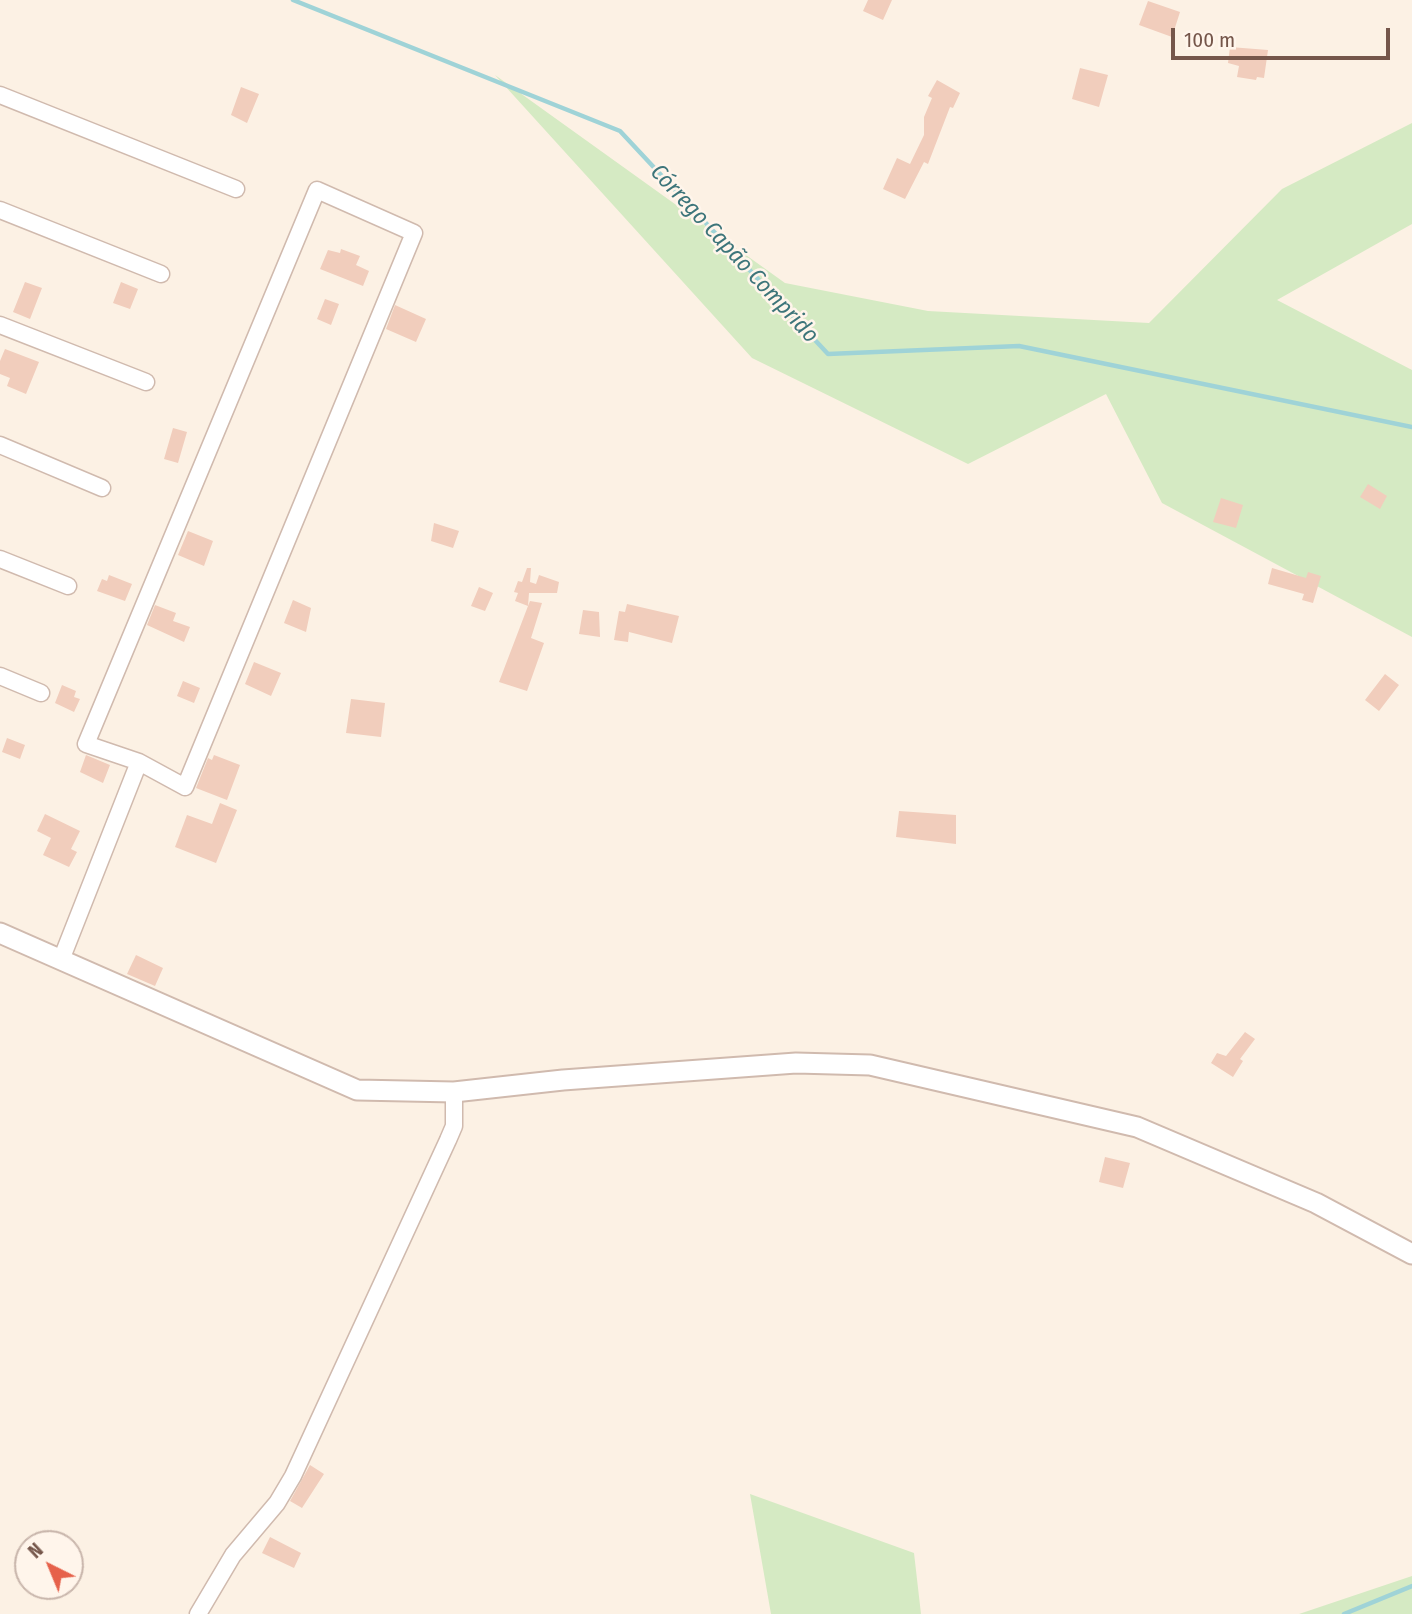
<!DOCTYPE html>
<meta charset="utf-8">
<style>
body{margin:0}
#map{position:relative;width:1412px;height:1614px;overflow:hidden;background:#fcf1e4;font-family:"Fira Sans Condensed",sans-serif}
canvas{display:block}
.north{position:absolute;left:14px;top:1530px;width:70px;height:70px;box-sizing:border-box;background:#fff5eb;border:2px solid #c8b5ab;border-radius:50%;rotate:317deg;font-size:19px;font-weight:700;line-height:28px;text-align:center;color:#75564a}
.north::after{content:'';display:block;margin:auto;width:24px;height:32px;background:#e6614a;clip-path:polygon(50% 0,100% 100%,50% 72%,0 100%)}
.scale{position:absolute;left:1171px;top:28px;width:219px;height:32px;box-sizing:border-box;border:4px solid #75564a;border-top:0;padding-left:9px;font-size:21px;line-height:24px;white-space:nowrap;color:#75564a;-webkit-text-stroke:5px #fff5eb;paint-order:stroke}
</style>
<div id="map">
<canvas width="1412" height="1614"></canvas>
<div class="north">N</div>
<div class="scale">100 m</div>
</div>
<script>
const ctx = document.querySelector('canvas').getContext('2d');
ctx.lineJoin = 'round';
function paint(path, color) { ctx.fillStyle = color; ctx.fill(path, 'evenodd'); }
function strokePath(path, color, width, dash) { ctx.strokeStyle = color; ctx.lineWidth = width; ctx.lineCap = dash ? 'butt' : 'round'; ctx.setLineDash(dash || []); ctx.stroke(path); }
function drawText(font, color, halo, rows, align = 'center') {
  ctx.font = font + ' "Fira Sans Condensed",sans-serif'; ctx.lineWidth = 5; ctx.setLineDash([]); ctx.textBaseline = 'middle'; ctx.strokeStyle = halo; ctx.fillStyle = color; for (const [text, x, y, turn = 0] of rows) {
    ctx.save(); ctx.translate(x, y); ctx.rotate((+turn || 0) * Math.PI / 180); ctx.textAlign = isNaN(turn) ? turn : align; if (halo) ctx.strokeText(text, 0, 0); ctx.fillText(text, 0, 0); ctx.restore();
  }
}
paint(new Path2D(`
 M495,75L785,283L928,311L1149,323L1282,189L1412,123V224L1277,300L1412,370V637L1162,503L1106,394L968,464L752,358Z
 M750,1494L914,1553L921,1614H771Z
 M1412,1576V1614H1299Z`), '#d5eac3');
strokePath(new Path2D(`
 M293,0L620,131L828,354L1019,346L1412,427
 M1344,1614L1412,1586`), '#9fd3d7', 4.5);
paint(new Path2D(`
 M868,0H892L883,20L863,11Z
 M1148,1L1180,12L1172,37L1139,25Z
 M1230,47L1268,50L1264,78L1257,77L1256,80L1237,77L1239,66L1228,63Z
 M1080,68L1108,75L1099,107L1072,99Z
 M937,80L960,93L953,108L950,107L928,164L924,162L905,199L883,189L897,158L910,164L924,135V117L932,98L928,96Z
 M241,87L259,94L247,123L231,115Z
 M341,249L360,256L356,265L369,271L363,286L320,269L328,250L340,253Z
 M25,282L42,288L30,319L13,312Z
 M121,282L138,289L130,309L113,303Z
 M325,299L339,304L331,325L317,319Z
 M395,305L426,319L416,342L386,329Z
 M5,349L39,362L26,394L7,386L10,378L0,374V361Z
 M173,428L187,432L178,463L164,459Z
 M1368,484L1387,496L1380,509L1360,497Z
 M1221,498L1243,505L1236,528L1213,522Z
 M434,523L459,531L453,548L431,541Z
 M188,531L213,541L204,566L178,555Z
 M527,568H531L530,582L536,584L539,575L559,582L557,593H529L528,606L530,601L542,603L531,638L544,643L527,691L499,682L528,606L515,601L518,593L514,592L518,581L522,582Z
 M1272,568L1306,578L1308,572L1321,576L1313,603L1302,600L1304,594L1268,584Z
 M109,575L132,584L125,601L97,591L102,579L107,581Z
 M479,587L493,593L485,611L471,606Z
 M293,600L311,608L306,632L284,623Z
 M627,604L679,616L672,643L629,632L628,642L614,640L619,611L625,612Z
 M155,605L176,613L173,621L190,627L184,642L147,625Z
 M583,610L599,612L600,637L579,634Z
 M254,662L281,673L271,696L245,684Z
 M1385,674L1399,685L1379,711L1365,700Z
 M183,681L200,688L194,703L177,696Z
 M62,685L76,691L74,697L80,699L74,712L55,703Z
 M351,699L385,703L381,737L346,733Z
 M7,738L25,745L20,759L2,752Z
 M86,755L110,765L103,783L80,772Z
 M214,755L240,765L227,800L196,788L208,758L212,760Z
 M220,803L237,810L216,863L175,847L187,815L212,824Z
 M899,811L956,815V844L896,837Z
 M45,814L80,831L71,849L77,852L69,867L43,855L51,838L37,831Z
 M136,955L163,968L155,986L127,974Z
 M1245,1032L1255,1039L1240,1059L1243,1061L1233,1077L1211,1063L1217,1053L1226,1056Z
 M1105,1157L1130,1163L1123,1188L1099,1182Z
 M310,1465L324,1474L302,1508L290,1501Z
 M270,1537L301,1553L294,1568L262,1553Z`), '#f1cdbc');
const minor = new Path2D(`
 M0,95L236,189
 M317,190L414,233L185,787L139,762L86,744Z
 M0,210L161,274
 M0,325L146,382
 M0,445L102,488
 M0,559L68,586
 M0,676L41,693
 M61,960L139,762
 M198,1614L233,1555L277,1503L293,1476L448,1140L454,1126V1092`);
const tertiary = new Path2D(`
 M0,933L357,1090L454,1092L563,1080L796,1063L870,1065L1137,1127L1316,1203L1412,1254`);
strokePath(minor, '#d0baae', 19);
strokePath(tertiary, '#d0baae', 23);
strokePath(minor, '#fff', 16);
strokePath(tertiary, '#fff', 19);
drawText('italic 23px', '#3d757a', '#fff5eb', [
 ["Córrego Capão Comprido",734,254,47]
]);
</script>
